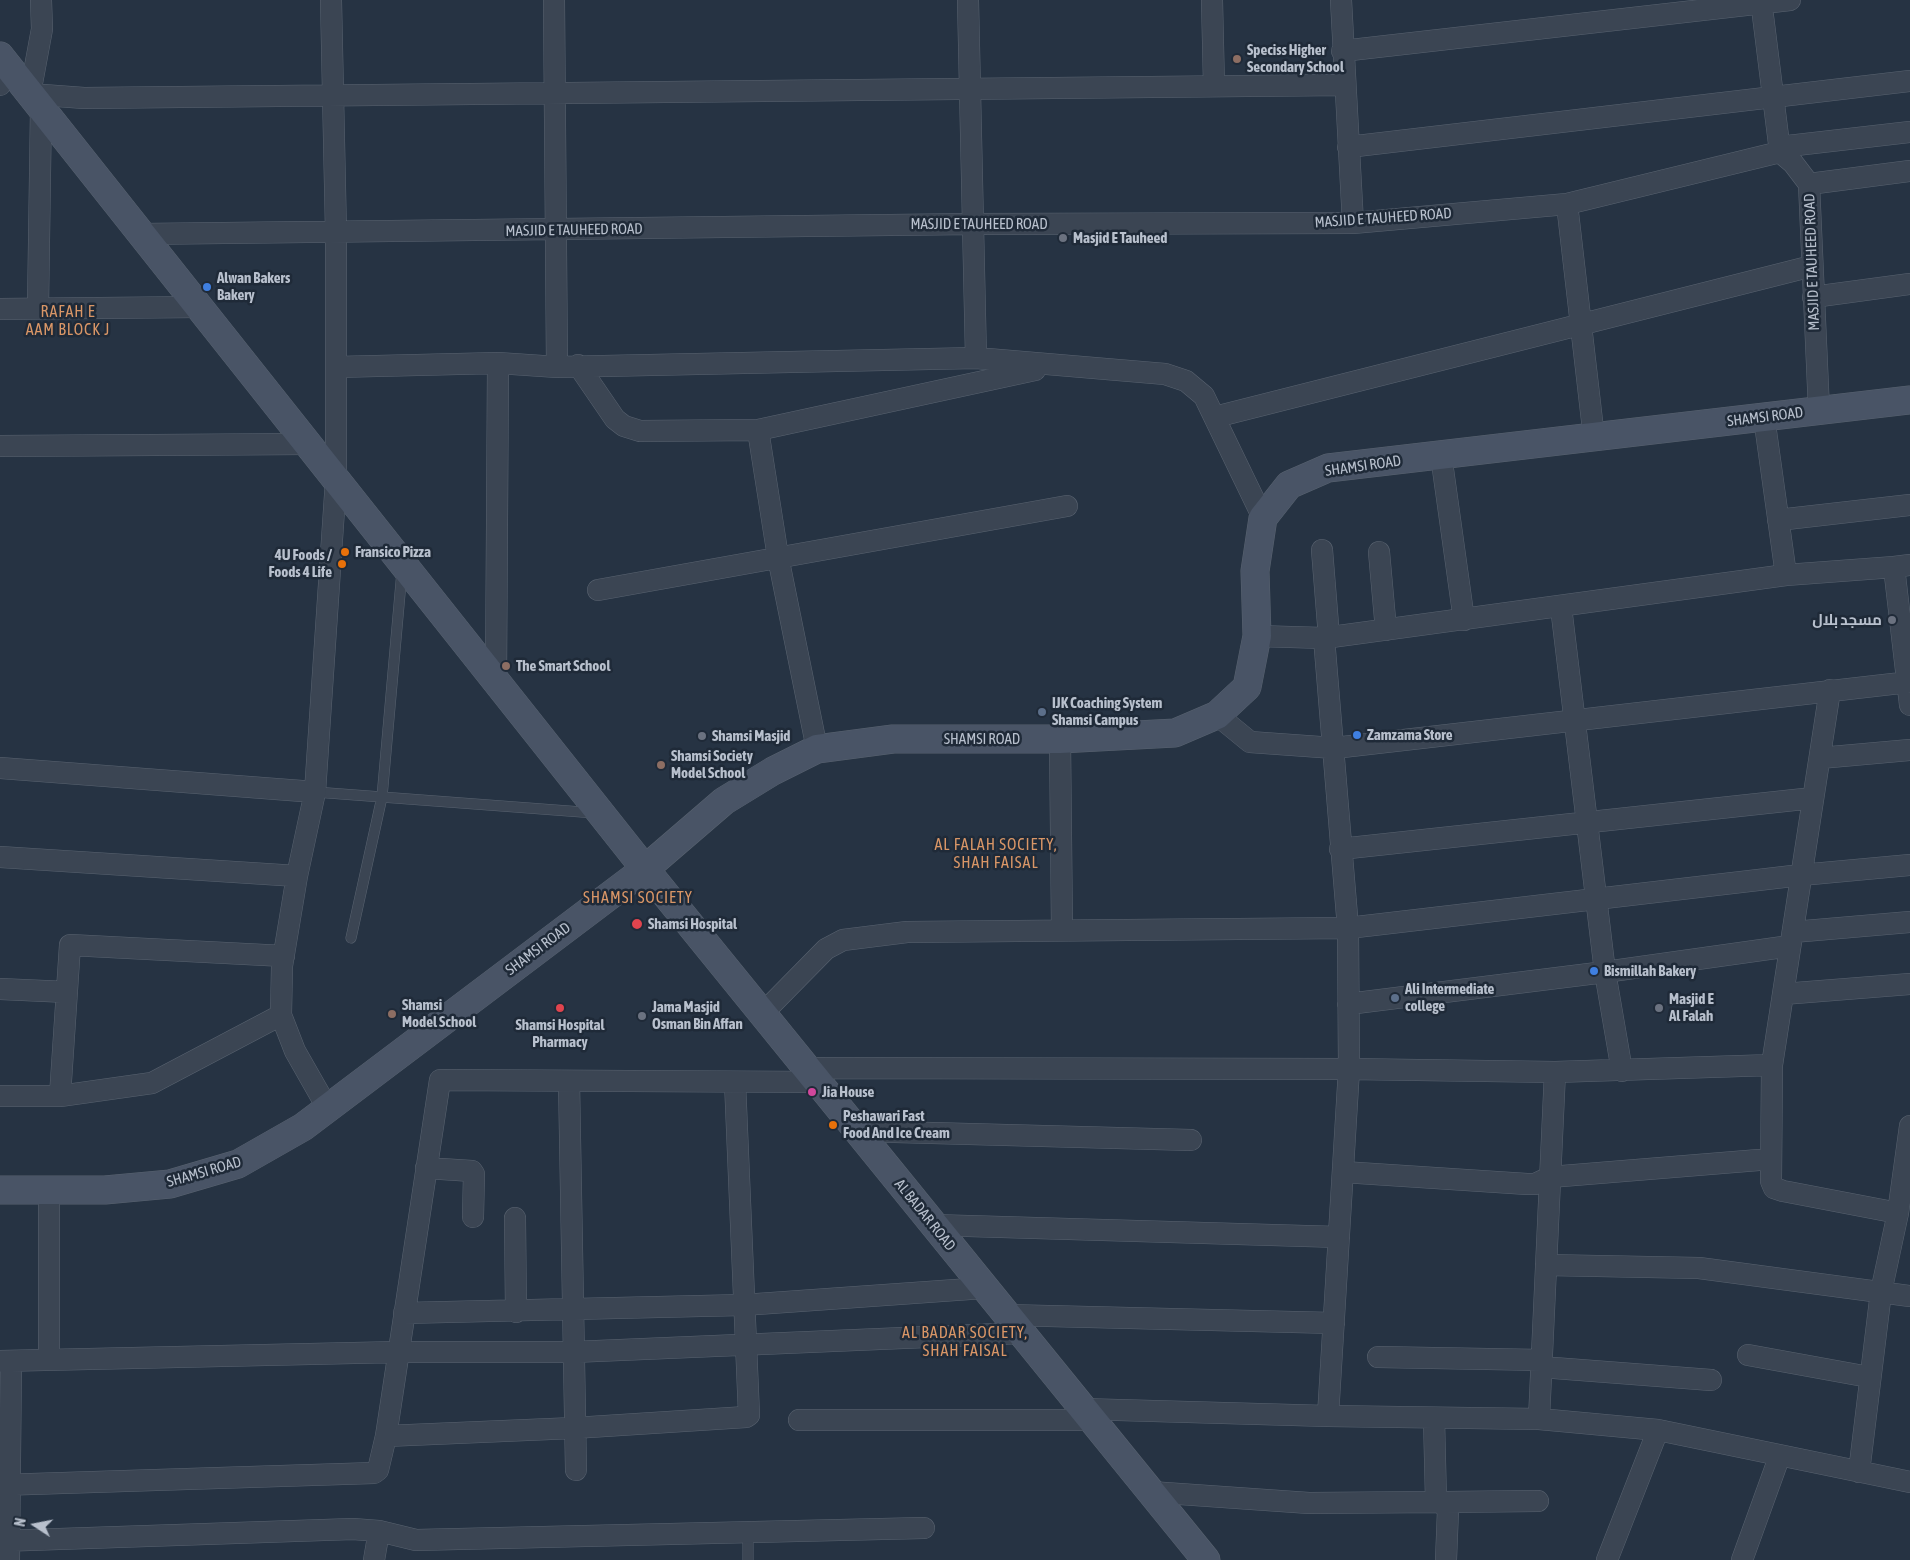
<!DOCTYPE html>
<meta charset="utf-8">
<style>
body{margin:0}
#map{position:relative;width:1910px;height:1560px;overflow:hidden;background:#263343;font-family:"Asap Condensed",sans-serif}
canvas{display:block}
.north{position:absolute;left:10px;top:1500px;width:50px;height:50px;-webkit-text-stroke:4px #1f2a38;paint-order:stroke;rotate:281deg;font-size:14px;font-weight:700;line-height:20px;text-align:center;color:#b8c0cd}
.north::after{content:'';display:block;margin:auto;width:18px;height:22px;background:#b8c0cd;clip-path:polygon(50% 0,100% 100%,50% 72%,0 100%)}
</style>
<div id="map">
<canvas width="1910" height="1560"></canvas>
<div class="north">N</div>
</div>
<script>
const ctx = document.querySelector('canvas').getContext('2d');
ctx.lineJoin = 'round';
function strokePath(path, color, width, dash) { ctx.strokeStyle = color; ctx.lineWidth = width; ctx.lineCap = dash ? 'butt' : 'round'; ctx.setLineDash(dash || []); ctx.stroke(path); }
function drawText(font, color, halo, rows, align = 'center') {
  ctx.font = font + ' "Asap Condensed",Cairo,sans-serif'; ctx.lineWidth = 5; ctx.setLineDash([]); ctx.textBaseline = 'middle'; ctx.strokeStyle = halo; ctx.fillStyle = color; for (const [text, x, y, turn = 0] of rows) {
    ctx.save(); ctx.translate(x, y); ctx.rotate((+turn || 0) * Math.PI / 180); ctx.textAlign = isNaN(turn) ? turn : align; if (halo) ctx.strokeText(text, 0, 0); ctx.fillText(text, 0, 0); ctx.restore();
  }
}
const lane = new Path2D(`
 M315,792L595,813
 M351,938L382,797L402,571
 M748,1532V1560`);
const street = new Path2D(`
 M41,0L42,29L30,94L84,98L1344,85
 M554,0L557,367
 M968,0L976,358
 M1212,0L1214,86
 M1341,0L1353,223
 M1761,0L1780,152
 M1342,51L1790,0
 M0,85L6,64
 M1348,147L1910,81
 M1779,147L1910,132
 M1809,184L1910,171
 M1567,204L1594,438
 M141,234L973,224L1353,223L1567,204L1780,152L1793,163L1809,184L1819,410
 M1813,297L1910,284
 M38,308L41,108
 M0,309L199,307
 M578,365L615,419L624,426L640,431L758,430L1035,370
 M336,367L498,363L557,367L976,358L1165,374L1186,381L1204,396L1263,518
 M1215,417L1812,266
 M758,430L778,557L817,749
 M0,446L308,444
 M1441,455L1464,620
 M1778,520L1910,505
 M1322,550L1329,637
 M1379,552L1386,630
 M1910,565L1894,567L1910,705
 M1786,575L1894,567
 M598,590L1067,506
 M1561,607L1605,972L1622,1071
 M1257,636L1324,638L1786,575L1764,417
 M1324,638L1348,928L1349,1069L1328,1416
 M496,681L498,363
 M1830,690L1772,1065L1771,1181L1774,1188L1783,1191L1898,1213
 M1217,715L1250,742L1334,748L1910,682
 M1060,739L1062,930
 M1820,758L1910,750
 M0,768L315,792
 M1340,849L1813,798
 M0,857L297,876
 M1793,932L1910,922
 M0,989L67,992
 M1783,994L1910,984
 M1348,1004L1605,972L1790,946
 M762,1014L826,949L843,940L907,932L1348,928L1801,875L1910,865
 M806,1068L1349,1069L1555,1072L1772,1065
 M569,1081L576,1470
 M0,1096H60L152,1083L281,1015
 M60,1096L70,945L284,956
 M328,1109L295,1051L281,1015L282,966L297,876L315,792L336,480V233L331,0
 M858,1131L1191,1140
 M426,1168L472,1171L474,1174L473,1217
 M1343,1172L1527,1184H1535L1550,1177L1771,1159
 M515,1218L516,1312
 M934,1225L1339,1237
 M1546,1265L1699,1268L1910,1296
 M404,1313L743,1305L984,1288
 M1007,1315L1334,1323
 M1748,1355L1869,1377
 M1378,1357L1542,1360
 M49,1359V1190
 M0,1361L398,1352H573L1021,1333
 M1541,1367L1711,1380
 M1083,1409L1328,1416L1539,1419L1658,1430L1910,1482
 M1434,1418L1436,1501
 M1539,1419L1555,1072
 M799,1420H1092
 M386,1436L574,1428L746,1417L749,1415L735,1082
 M1859,1472L1881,1292L1898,1213L1910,1126
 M0,1485L374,1473L378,1470L386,1436L440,1080L818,1082
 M1151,1492L1309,1503L1441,1502L1448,1510L1446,1560
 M1445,1502L1538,1501
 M0,1541L353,1529L379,1531L416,1540L924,1528
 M9,1560L11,1361
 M374,1560L379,1531
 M1607,1560L1658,1430
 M1742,1560L1780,1455`);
const secondary = new Path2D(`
 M0,56L645,869L1206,1560
 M0,1190H105L170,1184L238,1164L303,1127L645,869L724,801L773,771L817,749L893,739H1060L1175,733L1217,715L1247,687L1257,636L1255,571L1263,518L1289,485L1328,468L1910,400`);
strokePath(lane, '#596370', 11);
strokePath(street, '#596370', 22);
strokePath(secondary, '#596370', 29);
strokePath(lane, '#3b4553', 10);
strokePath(street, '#3b4553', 21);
strokePath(secondary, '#495466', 28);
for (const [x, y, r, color] of [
 [1237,59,5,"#8d6e63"],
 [1063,238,5,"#6b7280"],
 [207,287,5,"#3f7fe0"],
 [345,552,5,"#e8710a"],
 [342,564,5,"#e8710a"],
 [1892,620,5,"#6b7280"],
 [506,666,5,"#8d6e63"],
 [1042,712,5,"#5c6f8a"],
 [1357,735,5,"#3f7fe0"],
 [702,736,5,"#6b7280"],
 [661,765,5,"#8d6e63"],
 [637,924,6,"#e0444e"],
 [1594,971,5,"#3f7fe0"],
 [1395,998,5,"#5c6f8a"],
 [560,1008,5,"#e0444e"],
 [1659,1008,5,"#6b7280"],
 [392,1014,5,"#8d6e63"],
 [642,1016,5,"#6b7280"],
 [812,1092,5,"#d1479c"],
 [833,1125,5,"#e8710a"]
]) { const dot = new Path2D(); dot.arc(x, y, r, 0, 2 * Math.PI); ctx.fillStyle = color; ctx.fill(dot); strokePath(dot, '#1f2a38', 2); }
drawText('bold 15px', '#b8c0cd', '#1f2a38', [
 ["Speciss Higher",1247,50],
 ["Secondary School",1247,67],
 ["Masjid E Tauheed",1073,238],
 ["Alwan Bakers",217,278],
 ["Bakery",217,295],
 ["Fransico Pizza",355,552],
 ["4U Foods /",332,555,"right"],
 ["Foods 4 Life",332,572,"right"],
 ["مسجد بلال",1882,620,"right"],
 ["The Smart School",516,666],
 ["IJK Coaching System",1052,703],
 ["Shamsi Campus",1052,720],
 ["Zamzama Store",1367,735],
 ["Shamsi Masjid",712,736],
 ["Shamsi Society",671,756],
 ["Model School",671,773],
 ["Shamsi Hospital",648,924],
 ["Bismillah Bakery",1604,971],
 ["Ali Intermediate",1405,989],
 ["college",1405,1006],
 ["Masjid E",1669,999],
 ["Al Falah",1669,1016],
 ["Shamsi",402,1005],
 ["Model School",402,1022],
 ["Jama Masjid",652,1007],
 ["Osman Bin Affan",652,1024],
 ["Shamsi Hospital",560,1025,"center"],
 ["Pharmacy",560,1042,"center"],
 ["Jia House",822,1092],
 ["Peshawari Fast",843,1116],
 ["Food And Ice Cream",843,1133]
], 'left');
drawText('15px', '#b8c0cd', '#1f2a38', [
 ["MASJID E TAUHEED ROAD",1383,218,-4],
 ["MASJID E TAUHEED ROAD",979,224],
 ["MASJID E TAUHEED ROAD",574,230,-1],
 ["MASJID E TAUHEED ROAD",1812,262,-92],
 ["SHAMSI ROAD",1765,417,-7],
 ["SHAMSI ROAD",1363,466,-8],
 ["SHAMSI ROAD",982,739],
 ["SHAMSI ROAD",538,949,-37],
 ["SHAMSI ROAD",204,1172,-16],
 ["AL BADAR ROAD",925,1215,51]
]);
ctx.letterSpacing = '1px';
drawText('16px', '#d99667', '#1f2a38', [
 ["RAFAH E",68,312],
 ["AAM BLOCK J",68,330],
 ["AL FALAH SOCIETY,",996,845],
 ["SHAH FAISAL",996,863],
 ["SHAMSI SOCIETY",638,898],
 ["AL BADAR SOCIETY,",965,1333],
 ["SHAH FAISAL",965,1351]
]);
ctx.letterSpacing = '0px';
</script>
